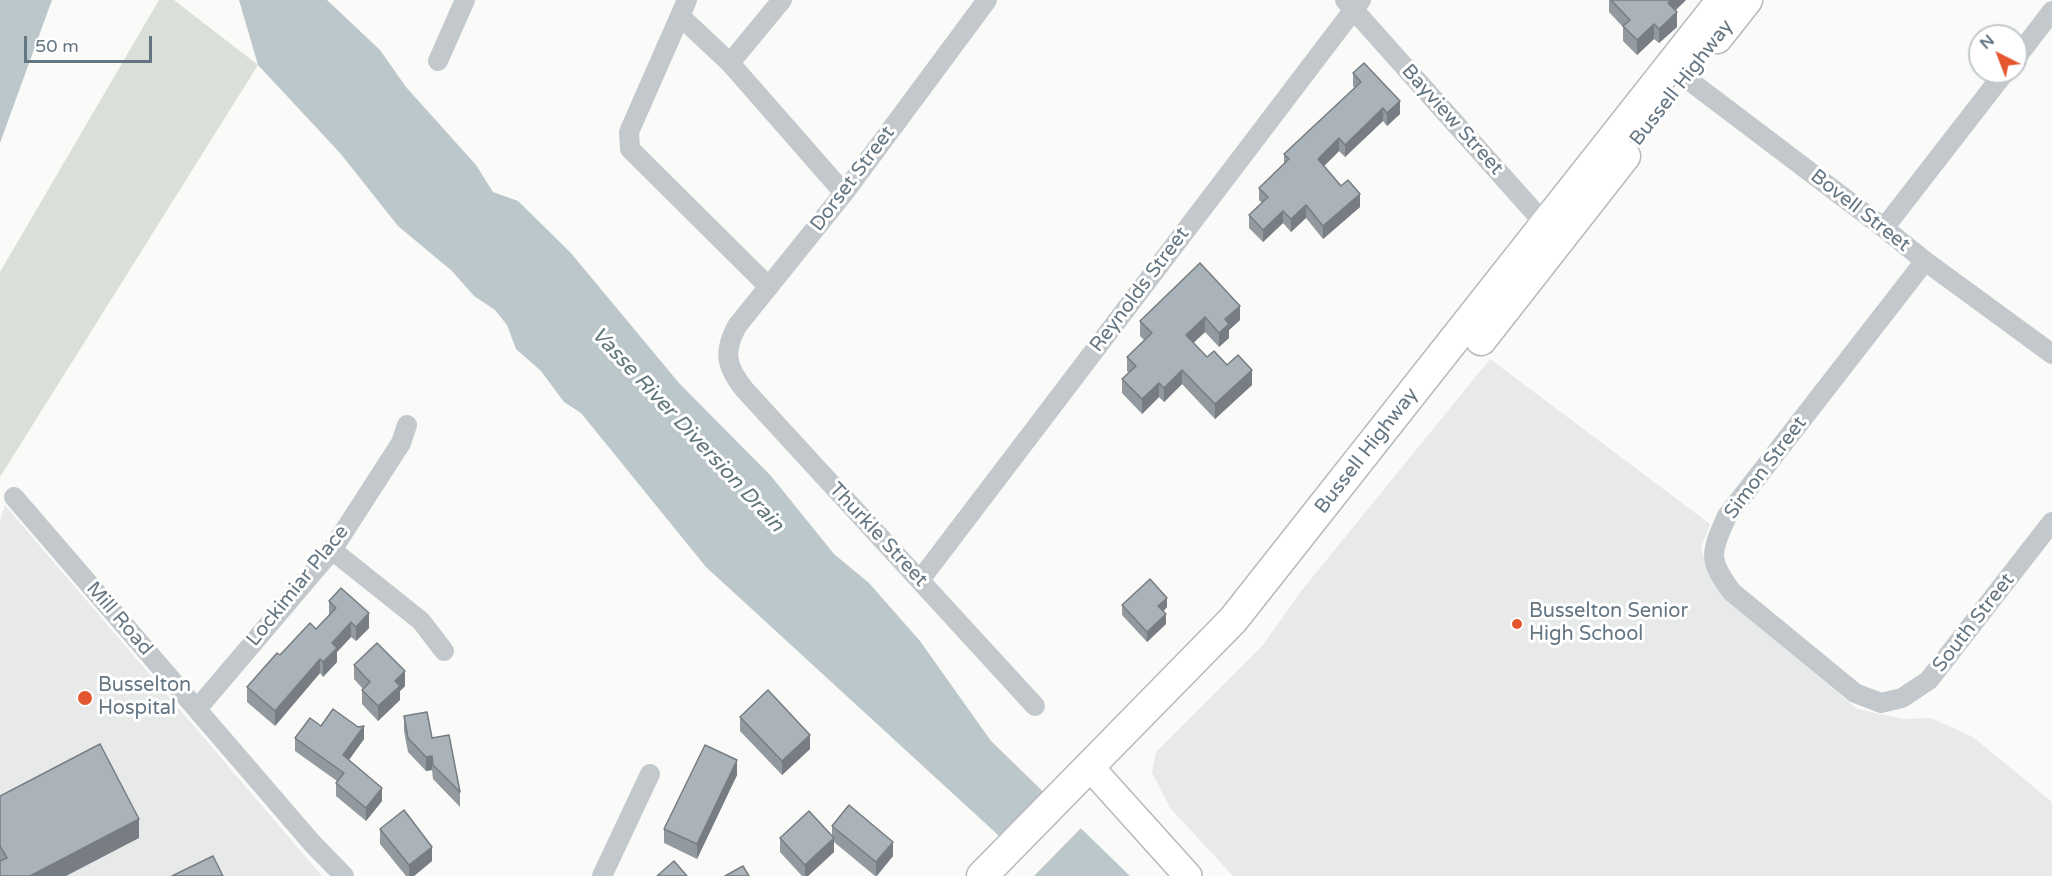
<!DOCTYPE html>
<style>
body{margin:0}
#map{position:relative;width:2052px;height:876px;overflow:hidden;background:#fafaf8;font-family:"Varela Round",sans-serif}
canvas{display:block}
.north{position:absolute;left:1968px;top:24px;width:60px;height:60px;box-sizing:border-box;background:#fff;border:2px solid #c1c8cd;border-radius:50%;rotate:318deg;font-size:16px;font-weight:700;line-height:24px;text-align:center;color:#657683}
.north::after{content:'';display:block;margin:auto;width:21px;height:27px;background:#e4572e;clip-path:polygon(50% 0,100% 100%,50% 72%,0 100%)}
.scale{position:absolute;left:24px;top:36px;width:128px;height:27px;box-sizing:border-box;border:3px solid #657683;border-top:0;padding-left:8px;font-size:18px;line-height:21px;white-space:nowrap;color:#657683;-webkit-text-stroke:4px #fff;paint-order:stroke}
</style>
<div id="map">
<canvas width="2052" height="876"></canvas>
<div class="north">N</div>
<div class="scale">50 m</div>
</div>
<script>
const ctx = document.querySelector('canvas').getContext('2d');
ctx.lineJoin = 'round';
function paint(path, color) { ctx.fillStyle = color; ctx.fill(path, 'evenodd'); }
function strokePath(path, color, width, dash) { ctx.strokeStyle = color; ctx.lineWidth = width; ctx.lineCap = dash ? 'butt' : 'round'; ctx.setLineDash(dash || []); ctx.stroke(path); }
function drawText(font, color, halo, rows, align = 'center') {
  ctx.font = font + ' "Varela Round",sans-serif'; ctx.lineWidth = 6; ctx.setLineDash([]); ctx.textBaseline = 'middle'; ctx.strokeStyle = halo; ctx.fillStyle = color; for (const [text, x, y, turn = 0] of rows) {
    ctx.save(); ctx.translate(x, y); ctx.rotate((+turn || 0) * Math.PI / 180); ctx.textAlign = isNaN(turn) ? turn : align; if (halo) ctx.strokeText(text, 0, 0); ctx.fillText(text, 0, 0); ctx.restore();
  }
}
paint(new Path2D(`
 M1490,359L1710,524L1701,548L1708,570L1732,604L1857,709L1904,719L1931,718L1973,737L2052,802V876H1233L1171,809L1152,773L1156,752L1263,645L1302,590Z
 M5,505L322,876H0V521Z`), '#e8e9e9');
paint(new Path2D(`
 M159,0H174L258,65L0,477V272Z`), '#dadfd7');
paint(new Path2D(`
 M0,0H52L0,143Z
 M239,0H327L380,50L406,87L476,165L493,192L518,201L570,252L679,383L771,476L834,554L869,583L920,641L991,741L1130,876H1031L997,834L706,567L581,413L564,402L541,371L516,349L507,325L495,310L474,296L452,271L398,226L340,153L258,65Z`), '#bbc7cb');
paint(new Path2D(`
 M1049,793L1083,826L1034,876H1027L1000,842Z`), '#fafaf8');
const secondary = new Path2D(`
 M1089,766L1188,876`);
const primary = new Path2D(`
 M1717,38L1747,0
 M1481,340L1625,156
 M982,876L1233,620L1722,0`);
strokePath(secondary, '#b3babf', 30);
strokePath(primary, '#b5babe', 33);
strokePath(new Path2D(`
 M687,0L629,132L630,149L769,287
 M987,0L844,193L737,326C723,352 726,366 744,389L1035,706
 M1345,0L1553,233
 M680,16L730,63L844,193
 M2016,58L2052,11
 M438,61L465,0
 M730,63L782,0
 M1670,66L1884,228L1925,261L2052,354
 M1884,228L2005,72
 M1925,261L1727,516C1711,552 1707,559 1732,592L1855,693L1881,703L1902,698L1929,680L2052,522
 M14,497L312,843L344,876
 M332,550L421,621L444,651
 M920,580L1361,0
 M197,709L332,550L401,443L407,425
 M602,876L650,774`), '#c3c8cc', 20);
strokePath(secondary, '#fff', 27);
strokePath(primary, '#fff', 30);
paint(new Path2D(`
 M1609,0H1686L1675,11L1677,27L1659,43L1654,39L1637,55L1623,41V27L1609,12Z
 M1353,73L1400,114L1387,126L1383,121L1345,157L1339,151L1324,166L1360,207L1323,239L1306,218L1291,232L1283,223L1263,242L1249,228V215L1262,203L1259,200V188L1284,164V154L1354,88L1353,86Z
 M1200,263L1240,320L1229,330V338L1219,347L1205,332L1193,343L1207,357L1227,365L1252,385L1215,419L1182,384L1164,402L1159,397L1142,414L1122,393V379L1129,373L1127,371V357L1144,340L1140,336V321Z
 M329,601L369,628L356,641L351,637L337,652V662L323,677L320,673L275,726L247,702V687L280,655L316,629L329,616Z
 M1122,605L1167,607L1163,612L1166,624L1147,642L1122,615Z
 M354,665L405,686L400,691V700L378,721L362,704V690L363,689L354,679Z
 M404,716L432,738L460,792V807L433,779L432,770L426,771L408,752L404,731Z
 M740,717L810,749L782,775L740,731Z
 M321,726L364,739L349,760L382,801L366,821L336,796V783L337,781L295,751V738Z
 M737,775L697,859L664,843V829Z
 M0,796L139,838L0,876Z
 M832,826L893,856L877,876H875L834,842V852L808,876H802L780,852V838L832,835Z
 M380,829L432,861L414,876H406L380,844Z`), '#929a9f');
paint(new Path2D(`
 M1671,0H1686L1668,17V3Z
 M1677,12V27L1659,43V29Z
 M1654,24V39L1637,55V40Z
 M1400,101V114L1387,126V113Z
 M1383,108V121L1345,157V145Z
 M1339,138V151L1318,172V159Z
 M1360,194V207L1323,239V226Z
 M1306,205V218L1291,232V219Z
 M1283,211V223L1263,242V230Z
 M1240,306V320L1229,330V338L1219,347V333L1225,319Z
 M1205,317V332L1186,350V335Z
 M1182,370V384L1164,402V388Z
 M1252,370V385L1215,419V404Z
 M1159,383V397L1142,414V399Z
 M1167,598V607L1158,616V606Z
 M369,613V628L356,641V627Z
 M1166,614V624L1147,642V632Z
 M351,622V637L337,652V662L323,677V662L332,643Z
 M320,659V673L275,726V711Z
 M405,671V686L400,691V700L378,721V706L395,681Z
 M364,726V739L343,768V755Z
 M810,735V749L782,775V761Z
 M432,756V770L426,771V757Z
 M737,760V775L697,859V844Z
 M382,788V801L366,821V808Z
 M139,819V838L66,876H30Z
 M834,838V852L808,876H805V865Z
 M893,842V856L876,876V862Z
 M432,847V861L414,876H409V865Z`), '#777d82');
const building = new Path2D(`
 M1611,0H1671L1668,3L1677,12L1659,29L1654,24L1637,40L1623,26L1630,20Z
 M1364,63L1400,101L1387,113L1383,108L1345,145L1339,138L1318,159L1341,186L1348,180L1360,194L1323,226L1306,205L1291,219L1283,211L1263,230L1249,215L1268,197L1259,188L1289,159L1284,154L1361,82L1353,73Z
 M1200,263L1240,306L1225,319L1229,324L1219,333L1205,317L1186,335L1207,357L1214,351L1227,365L1238,355L1252,370L1215,404L1182,370L1164,388L1159,383L1142,399L1122,379L1136,366L1127,357L1152,333L1140,321Z
 M1150,579L1167,598L1158,606L1166,614L1147,632L1122,605Z
 M341,588L369,613L356,627L351,622L332,643L337,648L323,662L320,659L275,711L247,687L277,653L280,655L310,623L316,629L336,608L329,601Z
 M377,643L405,671L395,681L400,686L378,706L362,690L370,682L354,665Z
 M768,690L810,735L782,761L740,717Z
 M333,709L358,727L364,726L343,755L382,788L366,808L336,783L344,773L295,738L310,718L321,726Z
 M427,712L432,738L449,735L460,792L433,765L432,756L426,757L408,738L404,716Z
 M100,744L139,819L30,876H0V861L7,858L0,846V796Z
 M705,745L737,760L697,844L664,829Z
 M849,805L893,842L876,862L832,826Z
 M404,810L432,847L409,865L380,829Z
 M809,811L834,838L805,865L780,838Z
 M213,856L223,876H172Z
 M674,861L687,876H657Z
 M743,866L749,876H725Z`);
paint(building, '#aab3b9');
strokePath(building, '#777d82', 1.5);
for (const [x, y, r, color] of [
 [1517,624,6,"#e4572e"],
 [85,698,8,"#e4572e"]
]) { const dot = new Path2D(); dot.arc(x, y, r, 0, 2 * Math.PI); ctx.fillStyle = color; ctx.fill(dot); strokePath(dot, '#fff', 2); }
drawText('20px', '#657683', '#fff', [
 ["Bussell Highway",1682,83,-52],
 ["Bayview Street",1452,120,48],
 ["Dorset Street",853,179,-53],
 ["Bovell Street",1860,211,38],
 ["Reynolds Street",1140,290,-53],
 ["Bussell Highway",1367,451,-52],
 ["Simon Street",1766,468,-53],
 ["Thurkle Street",878,535,47],
 ["Lockimiar Place",298,586,-51],
 ["Mill Road",119,619,49],
 ["South Street",1974,623,-52]
]);
drawText('20px', '#657683', '#fff', [
 ["Busselton Senior",1529,612],
 ["High School",1529,635],
 ["Busselton",98,686],
 ["Hospital",98,709]
], 'left');
drawText('italic 21px', '#60757c', '#fff', [
 ["Vasse River Diversion Drain",687,430,47]
]);
</script>
